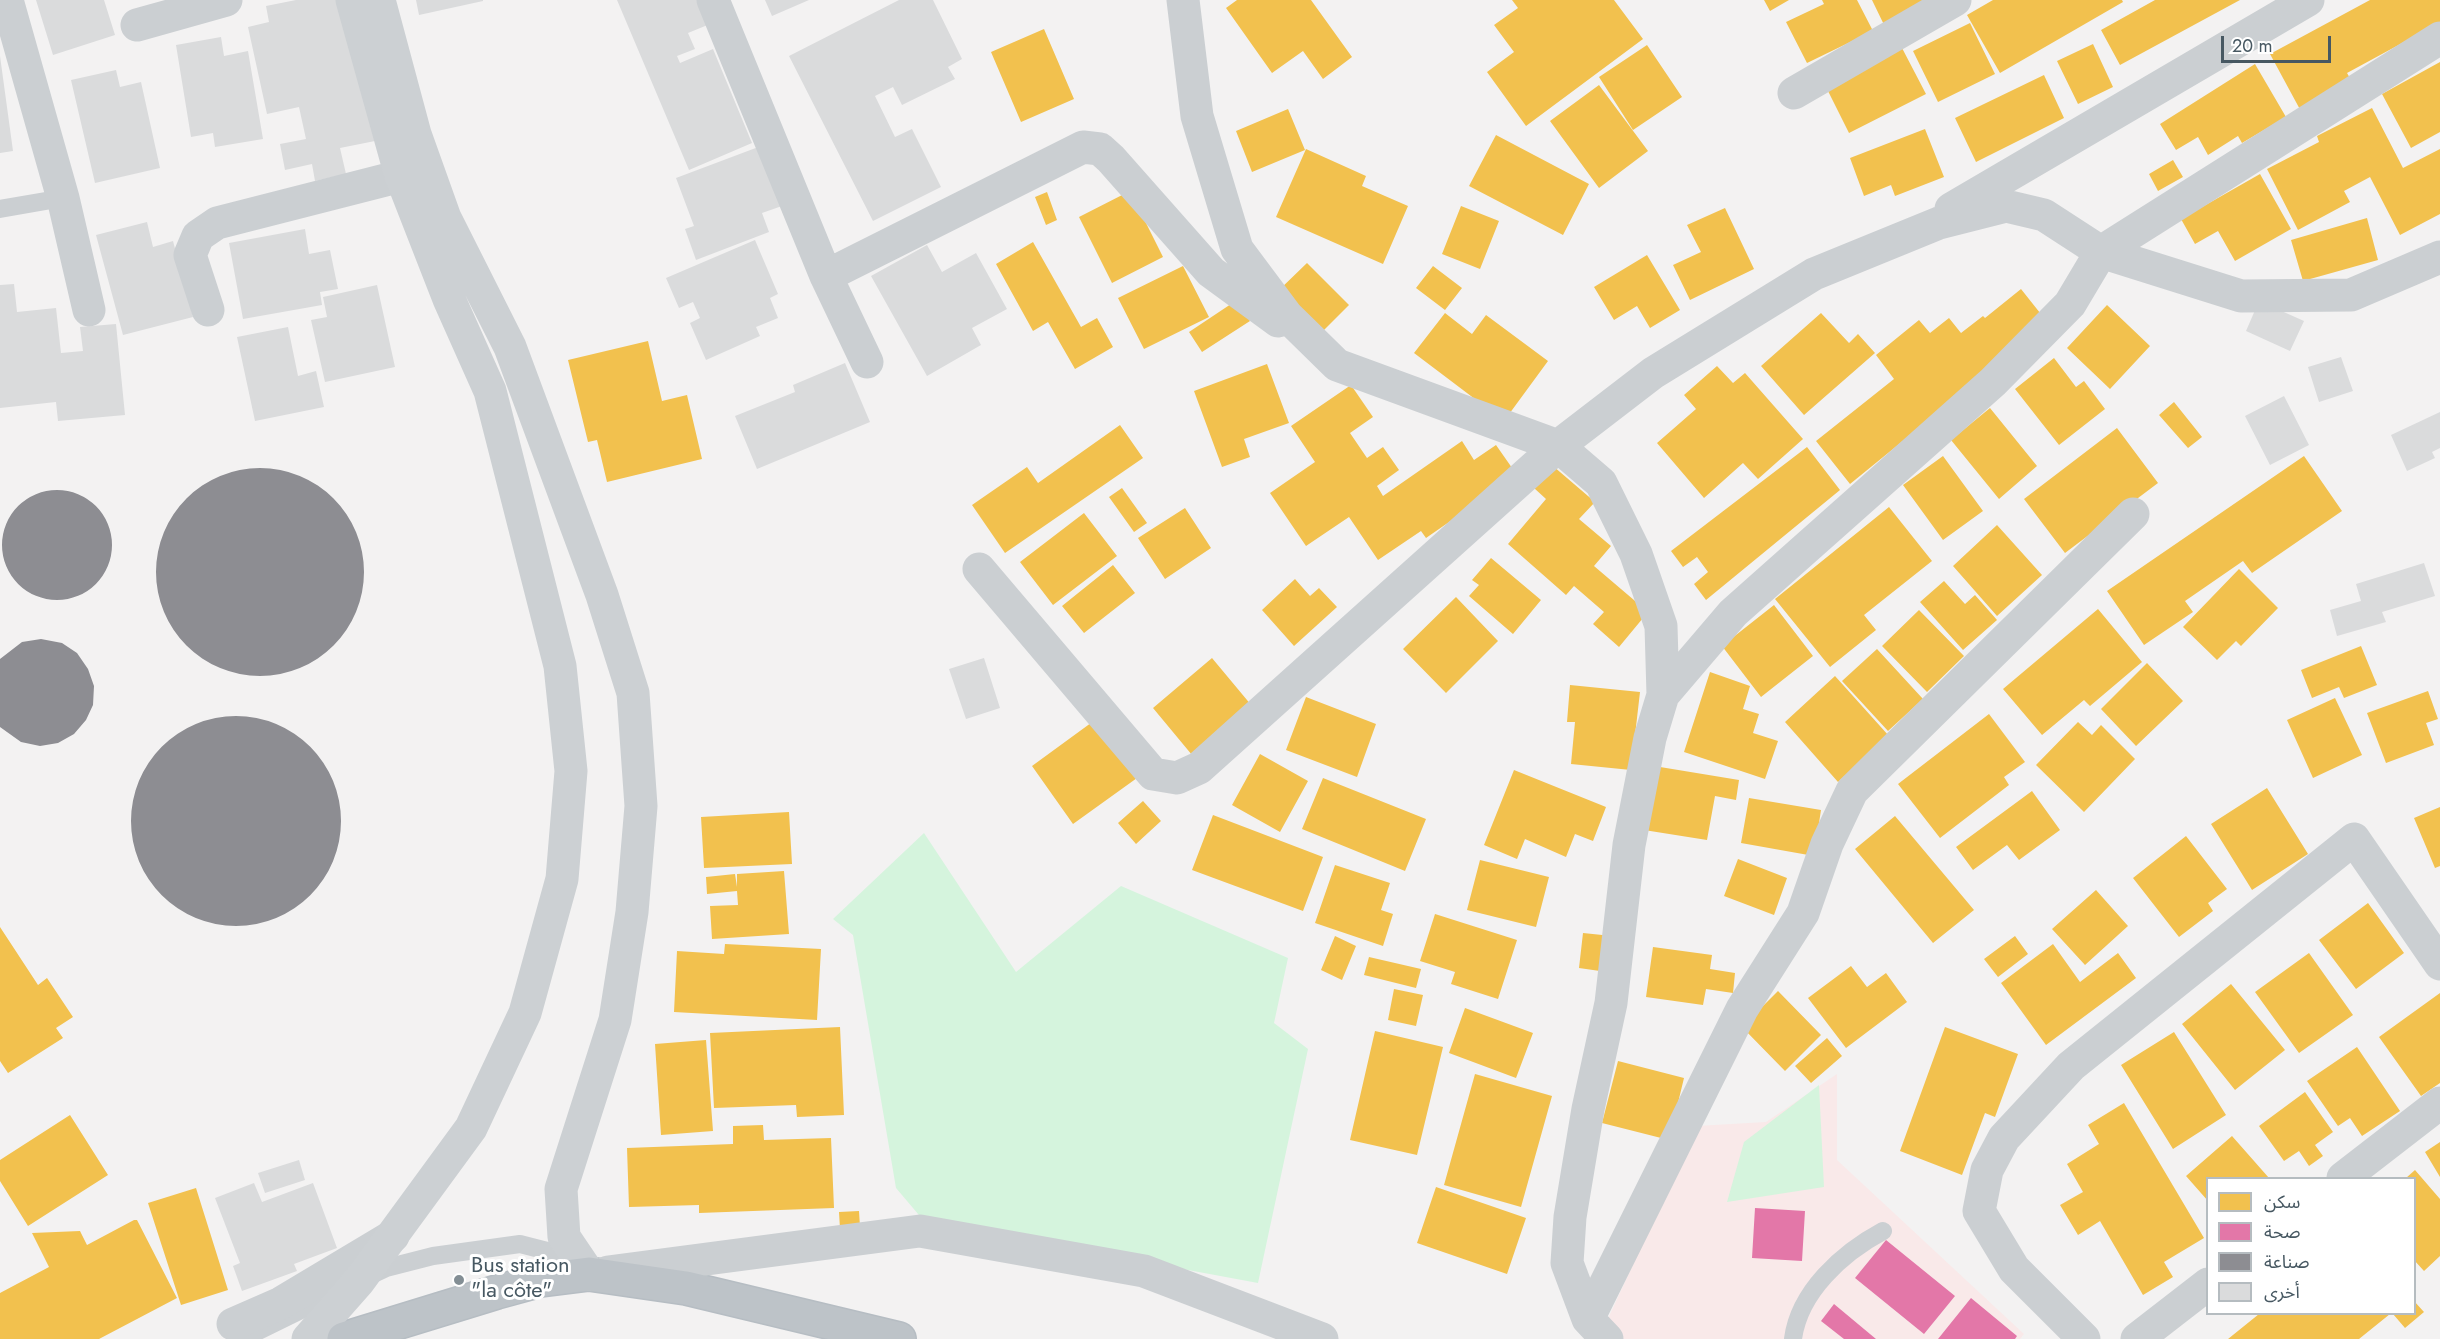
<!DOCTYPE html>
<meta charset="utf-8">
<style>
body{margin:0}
#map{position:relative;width:2440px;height:1339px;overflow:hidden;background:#f3f2f2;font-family:Jost,"Noto Sans Arabic",sans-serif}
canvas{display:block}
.legend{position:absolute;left:2206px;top:1177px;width:210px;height:138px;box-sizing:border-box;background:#fff;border:2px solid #b5bcc0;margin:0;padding:8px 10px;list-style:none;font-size:18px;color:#475862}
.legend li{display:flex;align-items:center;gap:12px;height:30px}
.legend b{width:30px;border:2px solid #b5bcc0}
.scale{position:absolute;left:2221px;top:36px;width:110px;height:27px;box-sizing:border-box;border:3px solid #475862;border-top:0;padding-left:8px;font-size:18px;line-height:21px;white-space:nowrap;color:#475862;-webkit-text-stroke:4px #fff;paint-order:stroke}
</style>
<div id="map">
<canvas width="2440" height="1339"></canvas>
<ul class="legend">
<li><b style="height:16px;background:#f2c14e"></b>سكن</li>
<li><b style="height:16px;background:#e377a8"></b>صحة</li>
<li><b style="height:16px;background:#8d8d92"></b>صناعة</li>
<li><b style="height:16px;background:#dadbdc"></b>أخرى</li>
</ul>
<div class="scale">20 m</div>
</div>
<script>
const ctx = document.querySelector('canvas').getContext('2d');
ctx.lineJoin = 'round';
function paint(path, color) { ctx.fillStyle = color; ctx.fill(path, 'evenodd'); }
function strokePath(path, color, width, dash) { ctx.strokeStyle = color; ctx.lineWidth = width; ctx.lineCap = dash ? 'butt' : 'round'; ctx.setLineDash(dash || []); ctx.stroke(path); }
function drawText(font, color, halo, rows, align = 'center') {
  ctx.font = font + ' Jost,sans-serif'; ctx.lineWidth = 6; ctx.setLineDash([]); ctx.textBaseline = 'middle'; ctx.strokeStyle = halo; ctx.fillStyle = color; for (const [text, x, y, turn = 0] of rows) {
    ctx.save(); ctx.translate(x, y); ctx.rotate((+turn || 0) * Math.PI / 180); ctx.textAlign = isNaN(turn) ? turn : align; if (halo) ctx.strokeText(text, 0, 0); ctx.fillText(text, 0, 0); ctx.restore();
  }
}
paint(new Path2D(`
 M1837,1074V1160L2024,1334L2020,1339H1616L1606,1323L1697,1126L1766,1122Z`), '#f9e9e9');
paint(new Path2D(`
 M924,833L1016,972L1121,886L1288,958L1274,1023L1308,1049L1258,1283L924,1221L896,1188L853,935L833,919Z
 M1819,1085L1824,1187L1727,1202L1744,1142Z`), '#d5f4dd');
paint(new Path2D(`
 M1237,0H1311L1352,57L1323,79L1303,51L1272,73L1226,8Z
 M1512,0H1614L1643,39L1526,126L1487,72L1514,52L1494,25L1518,8Z
 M1764,0H1789L1770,11Z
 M1822,0H1857L1873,31L1807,63L1786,22L1824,4Z
 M1872,0H1947L1887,31Z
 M1993,0H2122L2123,2L2000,73L1967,15Z
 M2155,0H2240L2120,65L2101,30Z
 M2370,0H2440V32L2406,41L2347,73L2355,87L2303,115L2270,54Z
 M1970,23L1995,74L1938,102L1913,51Z
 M1044,29L1074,99L1021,122L991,52Z
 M2093,44L2113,87L2078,104L2057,61Z
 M1647,45L1682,97L1633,130L1599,77Z
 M1902,48L1926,94L1849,133L1826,87Z
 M2440,62V132L2411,148L2382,94Z
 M2255,64L2286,117L2242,143L2238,136L2208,155L2198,137L2176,150L2160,124Z
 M2044,75L2064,118L1976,162L1955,118Z
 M1599,85L1648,151L1599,188L1550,121Z
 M2372,108L2403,168L2440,149V214L2400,235L2370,177L2344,191L2350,202L2298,230L2267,169L2319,142L2317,136Z
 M1288,109L1305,150L1252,172L1236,131Z
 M1925,129L1944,177L1895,196L1891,185L1864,196L1850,158Z
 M1496,135L1589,184L1563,235L1469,186Z
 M1306,149L1366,176L1362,186L1408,206L1383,264L1276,217Z
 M2173,160L2183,177L2158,191L2149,174Z
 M2260,174L2291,229L2235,261L2218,231L2195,244L2181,219Z
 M1130,191L1163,257L1112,283L1079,217Z
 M1047,192L1057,220L1046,225L1035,197Z
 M1461,206L1499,221L1480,269L1442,254Z
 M1725,208L1754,269L1690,300L1673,265L1701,252L1687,225Z
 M2367,218L2378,260L2303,281L2291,240Z
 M1033,242L1081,327L1097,318L1113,347L1075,369L1048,322L1033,331L996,264Z
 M1647,255L1680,310L1650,328L1637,306L1614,320L1594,287Z
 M1307,263L1349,305L1320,334L1277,292Z
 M1183,266L1209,317L1144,349L1118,298Z
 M1433,266L1462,288L1445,310L1416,288Z
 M2021,289L2048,323L1850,484L1816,441L1894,379L1876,355L1919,320L1930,333L1949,318L1961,333L1983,316L1985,318Z
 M1237,300L1250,321L1202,352L1189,332Z
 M2107,305L2150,346L2110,389L2067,348Z
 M1445,313L1472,334L1486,315L1548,361L1504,421L1414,353Z
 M1821,313L1849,343L1858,334L1875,353L1804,415L1761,366Z
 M648,341L662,401L687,395L702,459L607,482L597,440L588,442L568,360Z
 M2054,358L2076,387L2084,381L2105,409L2059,445L2015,389Z
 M1267,364L1289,423L1244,439L1250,457L1222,467L1194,391Z
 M1717,366L1733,383L1745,373L1803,439L1758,479L1743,463L1704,498L1657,443L1696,409L1684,395Z
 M1351,385L1373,417L1350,433L1367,458L1383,447L1399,470L1377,486L1383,496L1462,441L1474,460L1496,445L1517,475L1426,538L1421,531L1378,560L1349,517L1306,546L1270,493L1315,462L1291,426Z
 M2174,402L2202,437L2188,448L2159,415Z
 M1990,408L2037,466L1999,499L1951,440Z
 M1120,425L1143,458L1005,553L972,505L1027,467L1038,483Z
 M2117,428L2158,483L2065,553L2024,499Z
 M1807,447L1840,490L1706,600L1694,584L1708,572L1697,557L1683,567L1671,551Z
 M1943,456L1983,511L1943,540L1903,485Z
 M2304,456L2342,511L2252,573L2243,561L2185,601L2193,612L2144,645L2107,591Z
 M1553,466L1595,502L1579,519L1611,546L1594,566L1648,612L1619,647L1593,624L1604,612L1574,586L1566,595L1508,544L1546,499L1534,488Z
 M1122,488L1147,523L1134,532L1109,497Z
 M1889,507L1932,561L1864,615L1876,630L1830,667L1775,599Z
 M1185,508L1211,548L1165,579L1138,538Z
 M1084,513L1117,556L1053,605L1020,562Z
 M1997,525L2042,575L1997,616L1953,566Z
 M1491,558L1541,600L1513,634L1469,596L1479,585L1472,580Z
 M1113,565L1135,593L1084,633L1062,606Z
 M2239,569L2278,608L2241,646L2236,641L2217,660L2183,627Z
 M1295,579L1310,596L1319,588L1337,607L1294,646L1262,610Z
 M1944,581L1965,604L1975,595L1997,620L1963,650L1920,602Z
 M1456,597L1498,641L1446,693L1403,649Z
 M1774,605L1813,656L1761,697L1722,646Z
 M2098,609L2142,662L2090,706L2084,700L2042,735L2003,689Z
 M1919,610L1964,656L1927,692L1882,646Z
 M2361,646L2377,685L2344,698L2339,687L2312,698L2301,670Z
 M1877,649L1923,699L1888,731L1842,681Z
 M1212,658L1257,712L1197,761L1153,708Z
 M2147,663L2183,701L2136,746L2101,709Z
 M1710,672L1750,686L1743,709L1759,714L1753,733L1778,741L1765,779L1684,752Z
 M1835,676L1889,736L1838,782L1785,722Z
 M1570,685L1640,692L1631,770L1571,764L1575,722H1567Z
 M2428,691L2438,719L2426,723L2434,745L2386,763L2367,713Z
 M1306,697L1376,724L1357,777L1286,750Z
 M2335,698L2362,755L2313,778L2287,720Z
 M1989,714L2025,762L2004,777L2009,785L1940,838L1898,784Z
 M1095,720L1137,778L1073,824L1032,766Z
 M2078,722L2092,735L2101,725L2135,759L2084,812L2036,765Z
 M1260,754L1308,781L1280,832L1232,805Z
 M1654,766L1739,780L1736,800L1715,796L1707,840L1644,830Z
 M1514,770L1606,807L1593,841L1575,834L1566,857L1525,839L1517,859L1484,845Z
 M1323,778L1426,819L1405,871L1302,829Z
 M2267,788L2308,854L2252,890L2211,824Z
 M2032,791L2060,830L2019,860L2007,845L1973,870L1956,847Z
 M1749,798L1821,810L1814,856L1741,843Z
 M1143,801L1161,821L1136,844L1118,823Z
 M2440,807V866L2435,868L2414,818Z
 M789,812L792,864L704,868L701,817Z
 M1213,815L1323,857L1303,911L1192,870Z
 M1895,816L1974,910L1933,943L1855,849Z
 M2186,836L2227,889L2208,903L2213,911L2179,937L2133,878Z
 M1738,859L1787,878L1774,915L1724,896Z
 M1480,860L1549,877L1536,927L1467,910Z
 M1335,865L1390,883L1381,910L1393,914L1383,946L1315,923Z
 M784,871L789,934L712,939L710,906L738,905L737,891L707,894L706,877L735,874L737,887V874Z
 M2096,890L2128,926L2085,965L2052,929Z
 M2368,903L2404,953L2356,989L2319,940Z
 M1435,914L1517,940L1498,999L1451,984L1455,972L1420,961Z
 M0,927L38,985L47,978L73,1017L56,1028L63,1038L8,1073L0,1061Z
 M1583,933L1612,936L1607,972L1579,968Z
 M1335,936L1356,946L1342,980L1321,970Z
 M2015,936L2028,954L1998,977L1984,959Z
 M725,944L821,949L817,1020L674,1012L677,951L724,954Z
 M2053,944L2080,982L2118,953L2136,978L2046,1045L2001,983Z
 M1653,947L1712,955L1710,969L1735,973L1733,993L1706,989L1703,1005L1646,997Z
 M2309,953L2353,1015L2299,1053L2255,992Z
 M1369,957L1421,969L1416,988L1364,975Z
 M1851,966L1867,987L1886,973L1907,1002L1846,1048L1808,998Z
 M2231,984L2285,1050L2235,1090L2182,1024Z
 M1394,989L1423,995L1416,1026L1388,1020Z
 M1778,991L1821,1035L1785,1071L1742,1027Z
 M2440,993V1083L2421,1096L2379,1037Z
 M1465,1008L1533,1033L1516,1078L1449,1053Z
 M840,1027L844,1115L797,1117L796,1105L714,1108L710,1033Z
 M1945,1027L2018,1054L1995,1117L1985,1113L1962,1175L1900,1151Z
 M1375,1031L1443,1047L1417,1155L1350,1140Z
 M2174,1032L2226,1115L2173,1149L2121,1065Z
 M1827,1038L1842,1056L1811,1083L1795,1066Z
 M706,1040L713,1131L661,1135L655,1044Z
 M2357,1047L2400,1111L2362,1136L2350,1118L2338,1126L2307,1081Z
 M1618,1061L1684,1078L1669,1140L1602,1123Z
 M1475,1074L1552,1096L1521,1207L1444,1185Z
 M2305,1092L2333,1132L2315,1145L2323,1156L2309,1166L2299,1151L2284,1161L2259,1126Z
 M2124,1103L2204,1238L2164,1262L2173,1277L2143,1295L2100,1221L2078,1235L2060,1205L2083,1192L2067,1164L2099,1144L2088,1125Z
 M70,1115L108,1175L28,1226L0,1181V1160Z
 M763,1125L764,1140L831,1138L834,1208L699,1213V1205L629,1207L627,1148L733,1144V1126Z
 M2232,1136L2269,1178H2208V1201L2186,1176Z
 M2440,1142V1177L2425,1152Z
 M2415,1170L2440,1199V1256L2424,1271L2414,1260V1178H2406Z
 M1436,1187L1526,1218L1507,1274L1417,1243Z
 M196,1188L228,1290L181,1305L148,1203Z
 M859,1211L860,1227L840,1229L839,1212Z
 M134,1220H137L177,1298L99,1339H0V1293L49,1267L32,1233L80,1231L87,1245Z
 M2414,1301L2424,1312L2405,1328L2393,1314H2414Z
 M2259,1314H2390L2359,1339H2228Z`), '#f2c14e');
paint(new Path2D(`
 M1755,1208L1805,1211L1802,1261L1752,1258Z
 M1886,1240L1955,1296L1924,1334L1855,1278Z
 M1971,1298L2017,1336L2015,1339H1938Z
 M1834,1304L1876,1339H1844L1821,1321Z`), '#e377a8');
paint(new Path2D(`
 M156 572a104 104 0 1 1 208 0a104 104 0 1 1-208 0Z
 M2 545a55 55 0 1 1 110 0a55 55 0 1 1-110 0Z
 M41,639L62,643L77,653L88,669L94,686L93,705L86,720L74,734L58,743L40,746L21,742L0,727V659L22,642Z
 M131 821a105 105 0 1 1 210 0a105 105 0 1 1-210 0Z`), '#8d8d92');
paint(new Path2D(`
 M36,0H104L115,35L53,55Z
 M296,0H342L375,141L340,148L346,174L315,181L312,164L285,170L280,144L306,139L299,107L267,114L248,27L269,22L266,6Z
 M416,0H483V1L419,15Z
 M617,0H700L710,24L688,33L695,49L677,56L680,63L713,49L752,143L689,170Z
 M765,0H809L772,16Z
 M899,0H933L962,59L948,67L955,79L902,105L893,87L875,96L895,137L912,129L941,187L873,221L789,56Z
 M221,37L224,56L248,51L263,139L215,147L213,133L191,137L176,45Z
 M0,56L13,151L0,153Z
 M116,70L120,87L141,82L160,168L95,183L71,80Z
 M761,146L782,206L762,213L769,232L696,260L685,229L694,226L676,178Z
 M147,222L153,247L173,241L193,317L123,335L96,235Z
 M305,229L309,254L330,250L338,289L320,292L322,305L243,319L229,243Z
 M755,240L778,294L770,298L778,318L756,327L760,336L706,360L690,323L700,318L693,302L679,308L666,278Z
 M927,245L942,272L976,253L1007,309L972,328L981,345L927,376L871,276Z
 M14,284L17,312L56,308L61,353L83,351L80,327L116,324L125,415L58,421L56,402L0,408V285Z
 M377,285L395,367L325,382L311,320L327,317L323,297Z
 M2259,301L2304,321L2290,351L2246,331Z
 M288,327L298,376L316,371L324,407L255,421L237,337Z
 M2341,357L2353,391L2319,402L2308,367Z
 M845,363L870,422L757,469L735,416L795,392L793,385Z
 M2284,396L2309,445L2270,465L2245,416Z
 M2440,412V448L2432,452L2435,458L2407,471L2391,435Z
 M2424,563L2435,596L2382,612L2386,622L2337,636L2330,610L2361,601L2356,584Z
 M984,658L1000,708L966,719L949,669Z
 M299,1160L305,1180L265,1193L258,1173Z
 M254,1183L262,1202L313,1183L337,1248L294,1264L297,1271L242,1291L233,1266L240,1263L215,1198Z`), '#dadbdc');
const highway = new Path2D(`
 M344,1339L497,1292L541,1280L589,1274L686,1288L899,1339`);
strokePath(highway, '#b6bdc3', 36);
strokePath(new Path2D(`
 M0,209L63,198
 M369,1276L386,1268L433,1256L520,1244L559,1254L576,1265
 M242,1339L342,1290
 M1793,1339C1799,1292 1842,1253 1883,1231`), '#cbcfd2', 18);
strokePath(new Path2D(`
 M7,0L63,198L89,310
 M713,0L826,276L867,362
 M1183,0L1197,116L1237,249L1287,316L1337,365L1558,446L1601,483L1636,554L1661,626L1663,695L1650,738L1629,845L1611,1003L1588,1109L1570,1217L1567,1263L1588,1319L1607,1339
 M137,25L226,0
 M1794,93L1955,0
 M1951,209L2308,0
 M826,276L1083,147L1100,149L1111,159L1211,272L1278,321
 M208,310L190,255L198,236L217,223L401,176
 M979,569L1153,774L1177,778L1199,768L1558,446L1653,373L1814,274L1939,223L2006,206L2044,215L2101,252L2241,296L2351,295L2440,257
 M1663,695L1733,613L1993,382L2070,304L2101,252L2440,38
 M2343,1178L2440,1103
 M608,1272L920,1231L1144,1271L1322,1339
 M1588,1319L1742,1009L1803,913L1827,844L1852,791L2133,514
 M233,1324L281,1303L393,1236
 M2084,1339L2014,1269L1979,1211L1987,1170L2004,1138L2071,1066L2354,839L2440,964
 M2137,1339L2208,1284`), '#cbcfd2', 33);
strokePath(new Path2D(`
 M379,0L415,134L445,218L510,347L602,595L633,693L641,806L632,912L615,1020L561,1189L564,1237L589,1274
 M308,1339L359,1281L471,1128L525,1013L562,879L571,771L560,666L490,391L449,299L401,176L352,0`), '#ccd0d3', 33);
strokePath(highway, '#bdc3c8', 33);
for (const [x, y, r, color] of [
 [459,1280,6,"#838e94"]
]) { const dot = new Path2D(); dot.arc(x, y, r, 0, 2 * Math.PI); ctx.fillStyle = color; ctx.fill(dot); strokePath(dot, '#fff', 2); }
drawText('22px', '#475862', '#fff', [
 ["Bus station",471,1267],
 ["\"la côte\"",471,1292]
], 'left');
</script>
